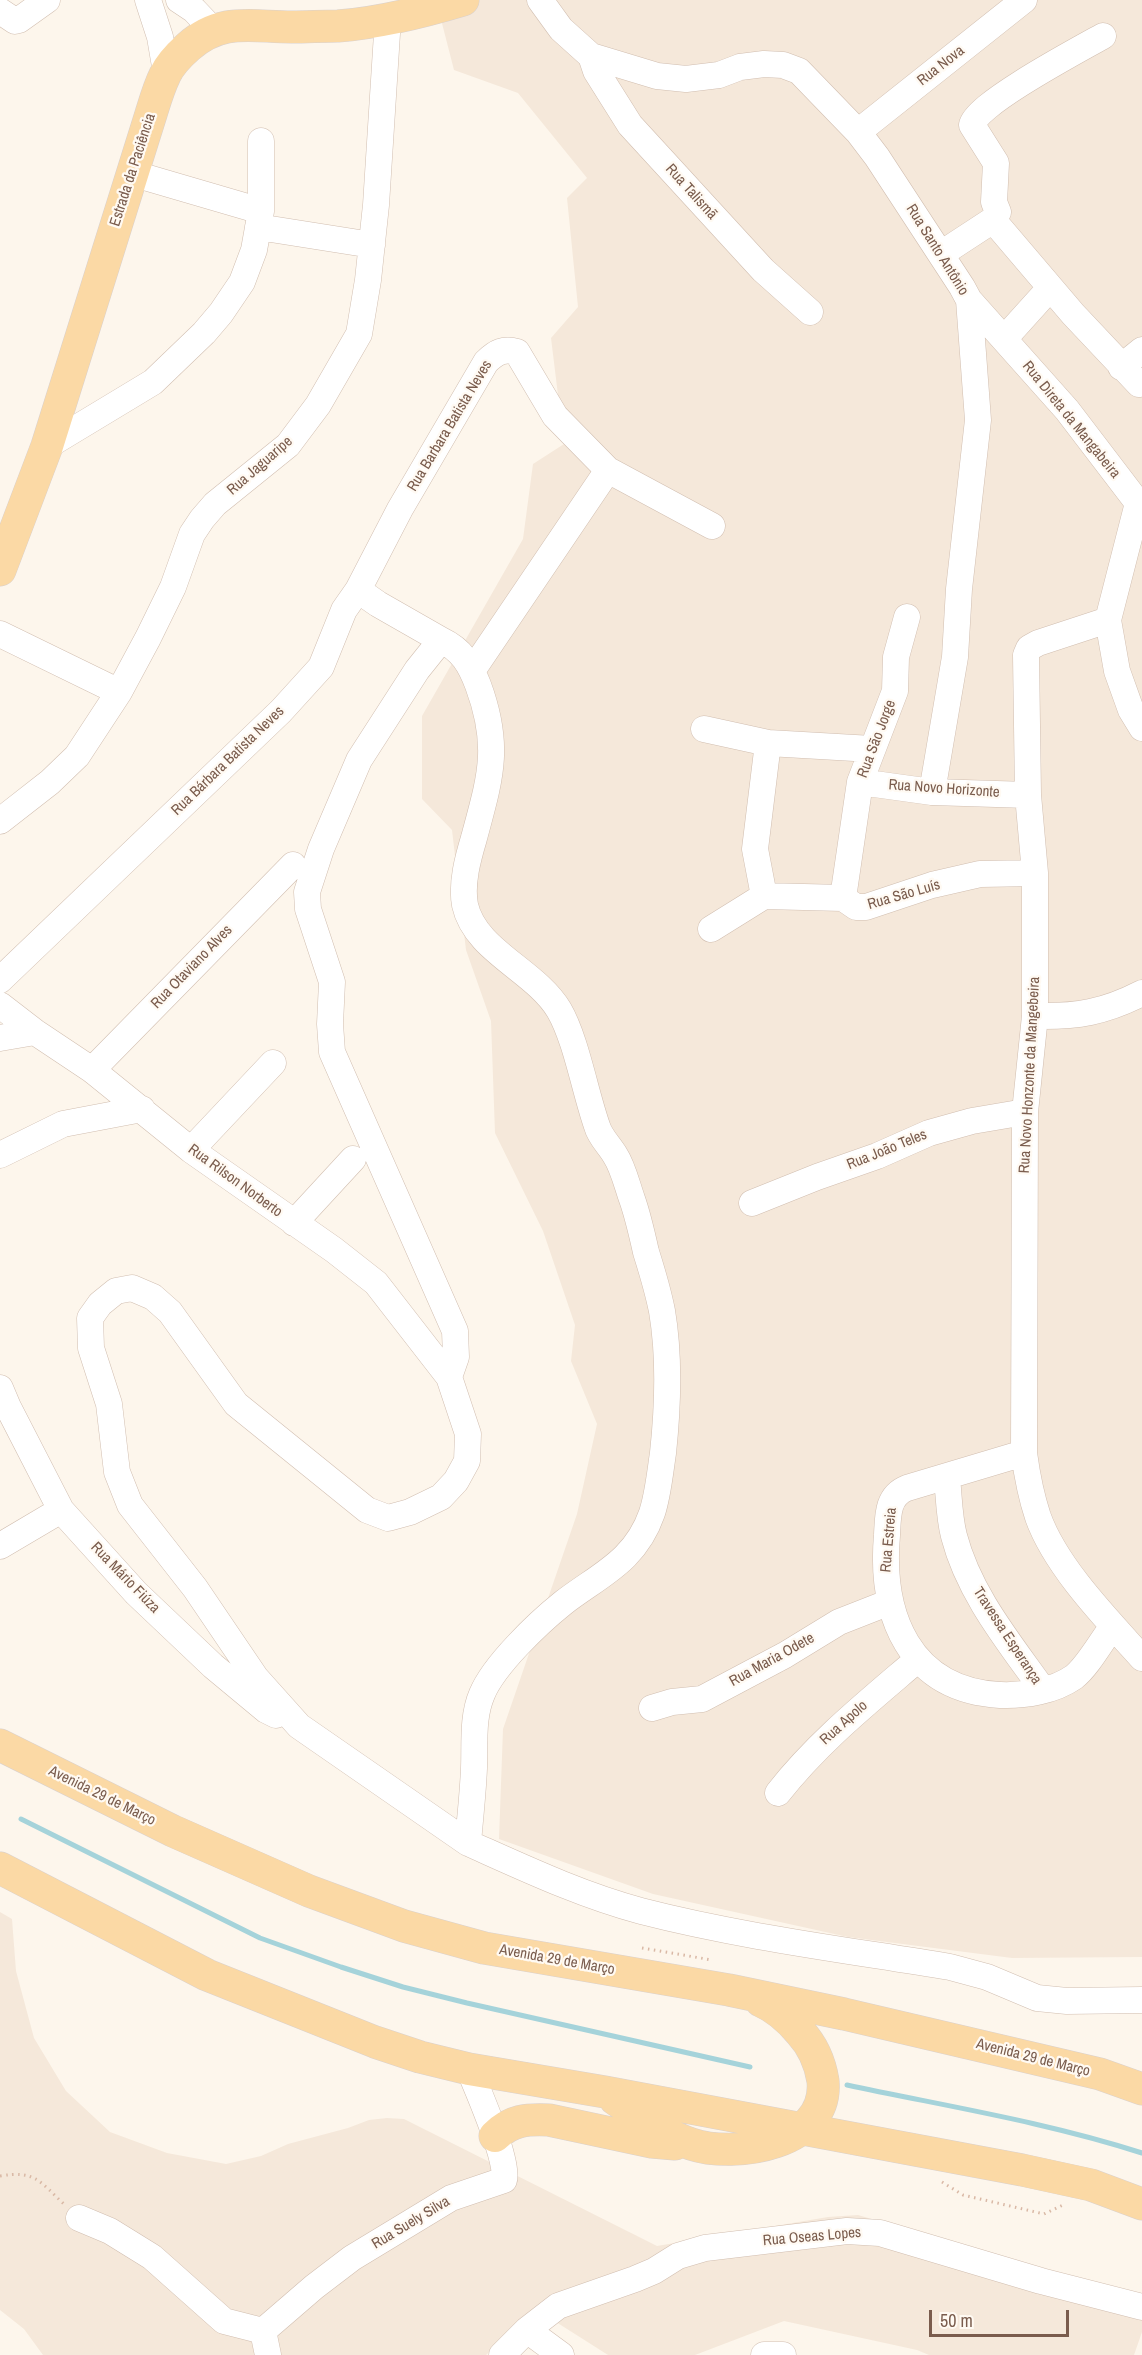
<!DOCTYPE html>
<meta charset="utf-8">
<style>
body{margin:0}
#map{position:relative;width:1142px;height:2355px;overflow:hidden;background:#fdf6ec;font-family:"Archivo Narrow",sans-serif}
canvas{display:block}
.scale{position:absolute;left:929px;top:2310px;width:140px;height:27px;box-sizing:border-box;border:3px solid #7a5c4d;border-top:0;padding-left:8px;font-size:18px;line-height:21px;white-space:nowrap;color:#7a5c4d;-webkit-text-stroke:4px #fffaf3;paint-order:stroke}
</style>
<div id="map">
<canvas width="1142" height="2355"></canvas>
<div class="scale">50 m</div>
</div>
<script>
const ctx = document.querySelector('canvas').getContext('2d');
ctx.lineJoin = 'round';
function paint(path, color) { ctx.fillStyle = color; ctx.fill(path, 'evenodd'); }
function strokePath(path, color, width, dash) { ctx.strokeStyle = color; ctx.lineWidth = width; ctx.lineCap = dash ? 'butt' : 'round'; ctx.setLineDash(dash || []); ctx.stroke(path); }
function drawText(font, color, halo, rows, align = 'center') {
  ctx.font = font + ' "Archivo Narrow",sans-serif'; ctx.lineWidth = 4.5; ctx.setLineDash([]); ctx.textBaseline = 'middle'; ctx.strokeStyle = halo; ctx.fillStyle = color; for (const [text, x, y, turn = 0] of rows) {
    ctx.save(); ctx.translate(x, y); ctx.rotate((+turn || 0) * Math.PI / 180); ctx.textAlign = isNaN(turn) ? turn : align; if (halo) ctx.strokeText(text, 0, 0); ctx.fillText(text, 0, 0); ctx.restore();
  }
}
paint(new Path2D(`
 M436,0H1142V1957L1012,1958L848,1937L653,1894L499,1839L503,1729L577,1514L597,1424L571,1361L575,1325L543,1231L495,1133L491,1021L466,950L452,830L422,799V716L523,539L533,464L564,444L551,338L578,307L567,198L587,178L518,93L454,70Z
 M0,1912L12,1919L16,1971L34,2038L66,2091L110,2132L167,2153L226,2164L261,2156L288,2144L348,2128L369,2120L387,2118L404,2119L657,2246L828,2217L858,2215L1142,2299V2332L1134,2355H929L917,2350L784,2321L695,2355H608L534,2308L486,2355H43L24,2329L0,2310Z`), '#f5e8da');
strokePath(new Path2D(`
 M21,1819L260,1938L341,1967L403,1987L467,2003L750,2067
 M847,2085C945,2106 1046,2122 1142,2153`), '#a5d3da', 5);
const minor = new Path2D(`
 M148,0L160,37L166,72
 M179,0L194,10L213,30
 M540,0L561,29L591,56L657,76L686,79L719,75L740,67L764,64L783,65L799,71L858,132L877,157L962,287L969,300L978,420L959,589L955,657L932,792
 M0,11L15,21L19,20L47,0
 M591,56L596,71L630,125L763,270L810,312
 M858,132L1024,0
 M131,173L261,211
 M993,220L998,212L994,202L996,163L972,125C976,104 1080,49 1103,36
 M258,227L372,245
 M941,254L993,220L1073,314L1139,384
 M969,300L1067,410L1138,503
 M1004,339L1050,288
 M1121,367L1142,350
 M47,446L153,382L204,333L221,313L242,282L254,250L261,211V141
 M1142,503H1138L1108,620L1117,671L1131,710L1142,728
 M358,590L400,509L486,362C496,352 504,348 517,352L555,416L608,470L712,526
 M1108,620L1038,643L1029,648L1026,655L1028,795L1035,873V1016L1025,1112L1024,1453C1027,1475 1031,1496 1038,1517C1056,1567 1106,1618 1142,1658
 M0,634L119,692
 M472,671L608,470
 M704,729L768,743L872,749
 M860,782L932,792L1028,795
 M0,821L50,782L77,756L119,692L148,638L173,587L192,534L202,519L215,504L288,445L318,405L359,334L368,280L376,205L388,18
 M764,896L755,849L768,743
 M843,898L860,782L895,691L896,657L907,617
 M711,929L764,896L843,898L856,907H866L932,885L980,874L1035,873
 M0,980L281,711L321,667L344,610L358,590L378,604L441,640
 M0,1005L35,1032L92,1070L191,1150L334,1250L376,1283L449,1377
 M1035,1016C1077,1017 1105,1012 1142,993
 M0,1038L35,1032
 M92,1070L293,865
 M191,1150L273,1063
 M0,1155L63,1124L142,1109
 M752,1203L817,1177L877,1156L929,1133L972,1121L1025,1112
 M294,1223L353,1159
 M0,1388L8,1407L61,1510L136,1593L213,1666L266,1710L276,1715
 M1024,1453L907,1488C887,1496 888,1516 887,1535C880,1615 909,1690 1000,1695C1025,1696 1054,1691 1074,1677C1088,1666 1102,1640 1113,1626
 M947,1477C949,1497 949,1517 954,1536C969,1594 1009,1642 1043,1690
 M0,1546L61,1510
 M652,1708L672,1702L702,1699L785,1655L839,1622L890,1602
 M778,1793C818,1742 868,1702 917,1660
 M468,1843L299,1726L256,1678L195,1588L130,1505L117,1472L109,1404L91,1348L90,1318L100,1304L116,1291L132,1288L153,1297L170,1312L236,1404L367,1510L388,1518L410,1512L441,1497L456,1481L467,1461L468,1434L449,1377L456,1357L455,1331L332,1052L330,1024L332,982L308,909L307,892L321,849L359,760L417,670L441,640C462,650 470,664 478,685C501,747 490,778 474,838C468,858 461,883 465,905C475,951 535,970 559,1010C576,1039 585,1092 597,1126C600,1137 609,1145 615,1155C623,1167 627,1185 632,1199C638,1216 642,1234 646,1252C652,1271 658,1291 662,1311C670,1358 668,1406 663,1453C660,1473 658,1495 652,1513C635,1562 599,1575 563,1603C538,1623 494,1665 482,1694C472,1717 475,1744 474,1768C473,1793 470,1818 468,1843C524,1868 581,1895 641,1911C742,1937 847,1950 950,1967L987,1977L1037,1998L1067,2001L1142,2000
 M79,2218L110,2231L152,2257L224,2321L263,2331
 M527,2330L561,2355
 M263,2331L314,2287L352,2258L451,2198L504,2180C510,2164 477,2088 469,2069
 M263,2331L268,2355
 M502,2355L527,2330L558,2306L635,2279L654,2271L678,2256L705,2248L847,2231L880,2233L1041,2281L1142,2307
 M764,2355H783`);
const major = new Path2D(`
 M0,570L47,446L151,114C155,101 159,87 165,75C170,64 179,55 188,47C222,17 251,27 292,27C307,27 322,26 338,26C380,23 423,12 463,0
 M0,1745L173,1831L309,1891L404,1926L484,1948L729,1990L844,2014L1100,2074L1142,2089
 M0,1868L207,1975L375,2042L420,2057L469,2069L605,2092L1022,2170L1091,2185L1142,2204
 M615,2099C638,2115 664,2135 691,2144C736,2159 829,2144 823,2081C820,2062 813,2046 800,2032C789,2019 777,2008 761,2001
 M495,2136C511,2120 527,2119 549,2120L652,2142L675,2144`);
strokePath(minor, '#d1beb0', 27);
strokePath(major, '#dad1cd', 33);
strokePath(new Path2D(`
 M642,1948L712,1960
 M0,2176C36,2170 40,2182 65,2205
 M942,2182L963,2195L1044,2214L1063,2205`), '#d9b8a5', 3, [1.5, 4.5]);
strokePath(minor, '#fff', 26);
strokePath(major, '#fbd9a5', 32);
drawText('15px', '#7a5c4d', '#fffaf3', [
 ["Rua Nova",941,66,-38],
 ["Estrada da Paciência",133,170,-72],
 ["Rua Talismã",691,192,48],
 ["Rua Santo Antônio",937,250,58],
 ["Rua Direta da Mangabeira",1071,420,51],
 ["Rua Barbara Batista Neves",450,426,-59],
 ["Rua Jaguaripe",260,466,-41],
 ["Rua São Jorge",877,739,-69],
 ["Rua Bárbara Batista Neves",228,761,-44],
 ["Rua Novo Horizonte",944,789,4],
 ["Rua São Luís",904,895,-16],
 ["Rua Otaviano Alves",192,967,-46],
 ["Rua Novo Honzonte da Mangebeira",1030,1075,-87],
 ["Rua João Teles",887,1150,-22],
 ["Rua Rilson Norberto",235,1181,36],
 ["Rua Estreia",889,1540,-85],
 ["Rua Mário Fiúza",125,1578,46],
 ["Travessa Esperança",1007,1636,57],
 ["Rua Maria Odete",772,1660,-29],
 ["Rua Apolo",844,1723,-42],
 ["Avenida 29 de Março",102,1796,26],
 ["Avenida 29 de Março",557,1960,10],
 ["Avenida 29 de Março",1033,2058,14],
 ["Rua Suely Silva",411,2223,-31],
 ["Rua Oseas Lopes",812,2237,-5]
]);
</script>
